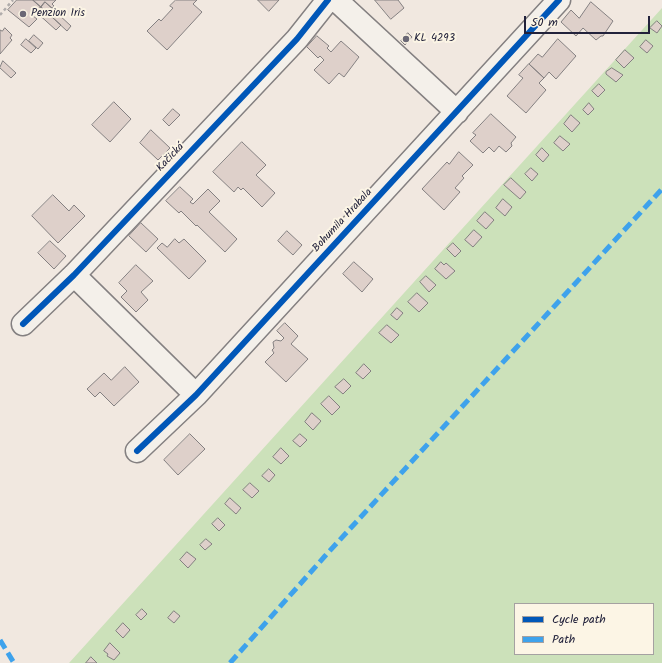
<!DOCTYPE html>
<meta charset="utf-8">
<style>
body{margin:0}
#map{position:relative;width:662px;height:663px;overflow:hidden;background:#f1e8e0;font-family:Kalam,sans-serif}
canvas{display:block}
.legend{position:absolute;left:514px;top:603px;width:140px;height:52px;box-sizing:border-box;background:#fcf5e5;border:1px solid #a5a1a1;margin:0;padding:5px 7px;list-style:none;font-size:12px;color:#22223b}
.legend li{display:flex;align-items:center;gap:8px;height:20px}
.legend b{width:20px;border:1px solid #a5a1a1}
.scale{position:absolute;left:524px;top:16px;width:126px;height:18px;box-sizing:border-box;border:2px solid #22223b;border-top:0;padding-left:5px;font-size:12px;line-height:14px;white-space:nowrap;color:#22223b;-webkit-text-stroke:3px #fcf5e5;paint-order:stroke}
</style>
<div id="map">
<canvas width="662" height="663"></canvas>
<ul class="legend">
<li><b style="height:5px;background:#0057b8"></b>Cycle path</li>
<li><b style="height:5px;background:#3ea2ec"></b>Path</li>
</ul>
<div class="scale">50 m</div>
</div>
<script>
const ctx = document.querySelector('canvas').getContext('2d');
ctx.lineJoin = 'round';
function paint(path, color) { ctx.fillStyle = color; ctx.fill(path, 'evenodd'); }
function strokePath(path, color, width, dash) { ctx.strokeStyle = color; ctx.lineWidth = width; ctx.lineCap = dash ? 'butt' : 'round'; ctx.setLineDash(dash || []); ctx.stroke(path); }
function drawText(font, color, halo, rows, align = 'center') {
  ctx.font = font + ' Kalam,sans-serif'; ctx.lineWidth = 4; ctx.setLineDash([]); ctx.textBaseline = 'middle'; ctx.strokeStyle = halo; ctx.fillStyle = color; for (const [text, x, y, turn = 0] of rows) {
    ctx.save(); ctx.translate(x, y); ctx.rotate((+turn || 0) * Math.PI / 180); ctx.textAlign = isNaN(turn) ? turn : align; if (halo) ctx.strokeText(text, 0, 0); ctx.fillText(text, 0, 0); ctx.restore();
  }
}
paint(new Path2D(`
 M662,8V663H69ZM515,604H653V654H515Z`), '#cce1ba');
const building = new Path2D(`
 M17,0H33L41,7L33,16L37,19L29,27L8,10Z
 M33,0H56L52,4L54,6L52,8L45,2L41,7Z
 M176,0H197L193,4L202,12L167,50L147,31L159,19L161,21L173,8L170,6Z
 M258,0H279L269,11Z
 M375,0H398L404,8L391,19Z
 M45,2L71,26L67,31L41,7Z
 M591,2L613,21L603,36H601L596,40L583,28L576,36L561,22L571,10L579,18Z
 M41,7L61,25L56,30L36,12Z
 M657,21L662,26L657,33L650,28Z
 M5,28L12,35L10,38L12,40L0,54V30L2,31Z
 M408,33L412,37L405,45L401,41Z
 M34,35L43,43L38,49L29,41Z
 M317,36L329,46L327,48L331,52L341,41L359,57L344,77L339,73L329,84L314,70L324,60L320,56L318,58L307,47Z
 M26,39L36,48L31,53L21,45Z
 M558,39L576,56L556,79L549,72L544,78L529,64L538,54L542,57Z
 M646,40L653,46L647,53L640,47Z
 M625,50L634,58L624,68L616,60Z
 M3,61L16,73L11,78L0,68Z
 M529,64L544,78L539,83L546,90L526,113L507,96L523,78L519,75Z
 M612,68L623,75L616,82L606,74V72Z
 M599,84L605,90L598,97L592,91Z
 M114,102L131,119L110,142L92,125Z
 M589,103L594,109L588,115L583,110Z
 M173,109L180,115L169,126L163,120Z
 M491,114L516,137L511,143L512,146L506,152L499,146L494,152L489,147L483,153L470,141L476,135L473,133Z
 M571,115L580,123L572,132L564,124Z
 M151,130L170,148L158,160L140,143Z
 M560,136L570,144L563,151L554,143Z
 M242,142L266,165L256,175L275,193L262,207L243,188L241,190L238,187L234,192L213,172Z
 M542,148L549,155L543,162L536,155Z
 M459,152L473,165L462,176L464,178L455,188L460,192L444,210L422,189L447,162L449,164Z
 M531,168L538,174L532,181L525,174Z
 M511,178L526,192L520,199L504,185Z
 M180,187L193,199L190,202L193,204L208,189L220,201L209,212L237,239L225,252L197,225L196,226L181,211L179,213L166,201Z
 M53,195L69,211L74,205L85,216L58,243L32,216Z
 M503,199L512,207L505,216L496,208Z
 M485,212L494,220L486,229L477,221Z
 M141,223L158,239L146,252L129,236Z
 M474,230L482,237L473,247L465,240Z
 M287,231L302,245L293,255L278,241Z
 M175,239L179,243L184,239L206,261L189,279L157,248L162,243L167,247Z
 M50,241L66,256L54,269L38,253Z
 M453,243L461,251L455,257L447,249Z
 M354,262L373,279L362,292L343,274Z
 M441,262L444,265L446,263L455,271L446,279L435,269Z
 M136,265L153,281L141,292L148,300L136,312L121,297L127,291L119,283Z
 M426,276L436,285L429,292L420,282Z
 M417,293L428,303L419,312L408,302Z
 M397,308L403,313L397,320L391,315Z
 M285,323L298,336L291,344L308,359L286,382L265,362L274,353L272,350L274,348L273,342L276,340L281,341L284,338L277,331Z
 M387,325L399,335L391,343L379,333Z
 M364,364L371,371L363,379L356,373Z
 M125,367L139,382L114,406L100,392L95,397L87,389L104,373L111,380Z
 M344,379L351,386L343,394L335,387Z
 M329,396L340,407L332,415L321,404Z
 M312,413L321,421L313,430L305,422Z
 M190,434L205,449L178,475L164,460Z
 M300,434L307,440L300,447L293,441Z
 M281,448L289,456L281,464L273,457Z
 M269,469L275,475L269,482L262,476Z
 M250,483L259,491L252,498L243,490Z
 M230,498L241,508L236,514L225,504Z
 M218,518L225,525L219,531L212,524Z
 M206,539L212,544L205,550L200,545Z
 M187,552L196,559L188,568L180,560Z
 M142,609L147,614L141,620L136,615Z
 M174,611L180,616L174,623L168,618Z
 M123,623L130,630L123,638L116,631Z
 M110,643L120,653L114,660L107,656L108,654L104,651Z
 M91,657L97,663H86Z`);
paint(building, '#ded0ca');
strokePath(building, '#848081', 1);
const minor = new Path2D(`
 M336,0L457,112
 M74,275L196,395
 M23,324L74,275L297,39L328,0
 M137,451L196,395L559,0`);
strokePath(minor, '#848081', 25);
strokePath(new Path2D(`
 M0,15L13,0`), '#b0acab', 2.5, [3, 3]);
strokePath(minor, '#f4f0ea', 22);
strokePath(new Path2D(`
 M0,640L14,663
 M230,663L325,556L662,189`), '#3ea2ec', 5, [10, 5]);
strokePath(new Path2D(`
 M23,324L74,275L297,39L328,0
 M137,451L196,395L559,0`), '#0057b8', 6);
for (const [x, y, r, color] of [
 [23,14,4,"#6a6775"],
 [406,39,4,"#6a6775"]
]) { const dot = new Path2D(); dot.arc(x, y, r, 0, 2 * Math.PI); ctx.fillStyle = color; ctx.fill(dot); strokePath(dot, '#fcf5e5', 1.5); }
drawText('11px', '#22223b', '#fcf5e5', [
 ["Penzion Iris",31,14],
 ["KL 4293",414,39]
], 'left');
drawText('11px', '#22223b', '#fcf5e5', [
 ["Kačická",171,158,-47],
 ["Bohumila Hrabala",343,221,-47]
]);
</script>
